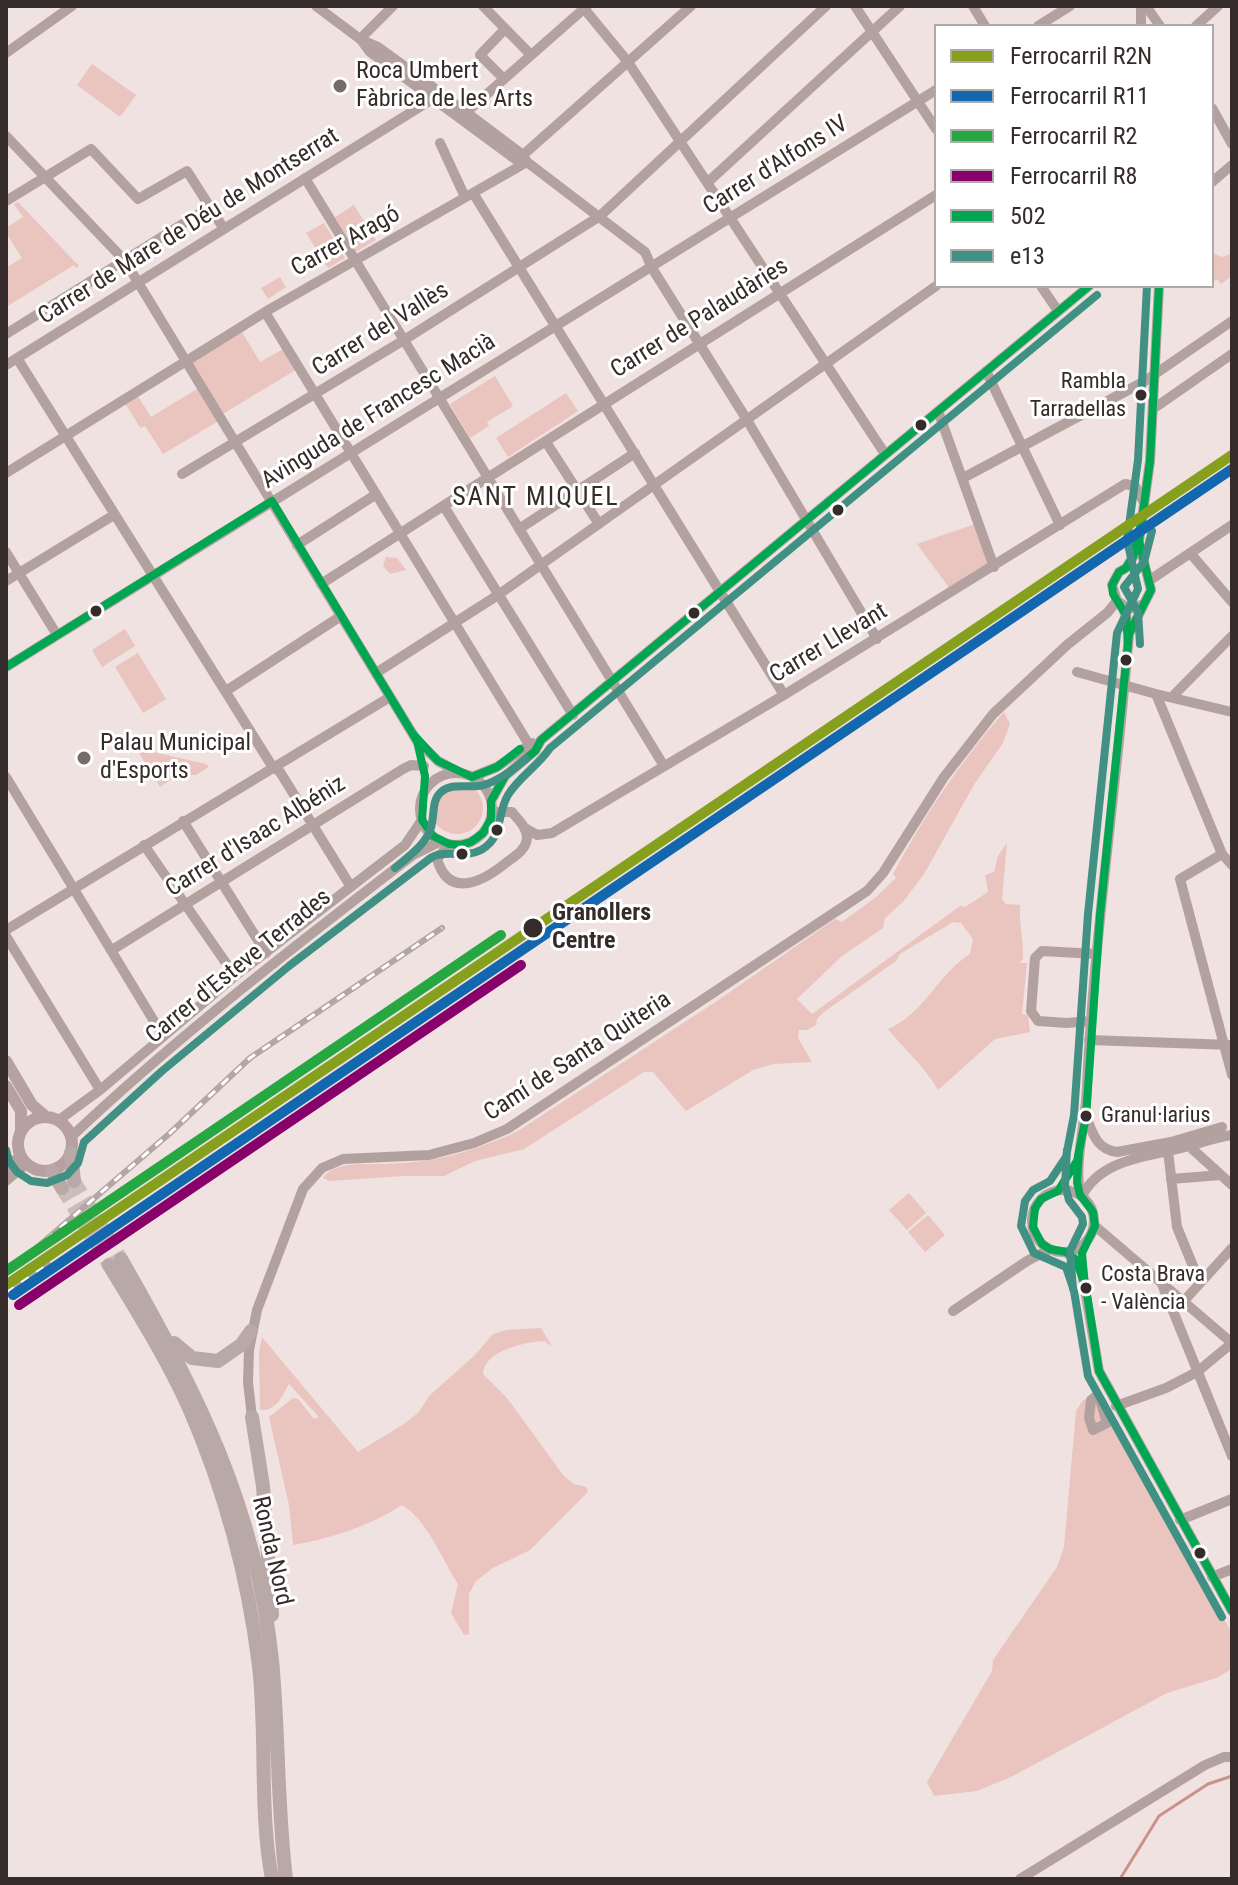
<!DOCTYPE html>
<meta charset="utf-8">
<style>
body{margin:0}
#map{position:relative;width:1238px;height:1885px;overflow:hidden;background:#efe2e1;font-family:"Roboto Condensed",sans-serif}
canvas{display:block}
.frame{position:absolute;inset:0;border:8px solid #342b2a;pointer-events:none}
.legend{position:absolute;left:934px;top:24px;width:280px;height:264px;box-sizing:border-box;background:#fff;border:2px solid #aeaaaa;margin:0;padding:10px 14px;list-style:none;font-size:24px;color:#342b2a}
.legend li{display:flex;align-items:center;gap:16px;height:40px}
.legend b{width:40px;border:2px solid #aeaaaa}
</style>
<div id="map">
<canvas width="1238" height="1885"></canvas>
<div class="frame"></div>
<ul class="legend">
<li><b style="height:10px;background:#869f1c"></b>Ferrocarril R2N</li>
<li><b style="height:10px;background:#1267af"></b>Ferrocarril R11</li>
<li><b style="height:10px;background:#26a741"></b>Ferrocarril R2</li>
<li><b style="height:10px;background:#88006a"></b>Ferrocarril R8</li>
<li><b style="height:10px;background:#00a651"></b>502</li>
<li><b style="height:10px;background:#409183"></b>e13</li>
</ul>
</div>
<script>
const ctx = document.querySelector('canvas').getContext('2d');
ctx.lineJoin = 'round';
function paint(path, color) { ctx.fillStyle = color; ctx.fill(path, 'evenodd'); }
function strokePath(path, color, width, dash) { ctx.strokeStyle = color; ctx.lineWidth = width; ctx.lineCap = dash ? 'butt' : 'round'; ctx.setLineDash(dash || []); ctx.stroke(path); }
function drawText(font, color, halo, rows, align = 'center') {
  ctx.font = font + ' "Roboto Condensed",sans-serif'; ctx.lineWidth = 6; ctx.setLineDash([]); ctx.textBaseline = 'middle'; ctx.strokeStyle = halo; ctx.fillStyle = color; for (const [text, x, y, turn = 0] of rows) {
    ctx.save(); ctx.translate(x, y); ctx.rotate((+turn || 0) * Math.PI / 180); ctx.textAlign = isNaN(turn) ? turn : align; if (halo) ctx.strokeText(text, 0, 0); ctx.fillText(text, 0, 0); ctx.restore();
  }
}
paint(new Path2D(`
 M92,64L136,95L120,117L77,85Z
 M18,202L79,266L76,268L74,265L6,307V268L22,258L6,233V228L23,217L14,204Z
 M354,205L376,240L356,252L335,217Z
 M324,223L345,258L328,268L306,233Z
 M1212,253L1223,257L1232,253V276L1221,284L1218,280L1212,281Z
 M280,277L286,287L268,299L261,288Z
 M242,332L260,362L287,347L299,368L221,415L222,419L163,454L145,426L141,428L139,426L123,400L136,393L151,417L202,386L188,362Z
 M495,376L513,406L487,422L489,426L470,438L450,404Z
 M566,393L578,411L508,457L496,438Z
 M978,523L994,567L953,593L917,544Z
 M386,557L397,558L406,570L390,574L383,566Z
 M125,629L135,646L102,667L92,650Z
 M138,653L166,699L143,713L115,667Z
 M1004,712L1010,724L1003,743L975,783L924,874L903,902L885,918L883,928L842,956L797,999L812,1014L960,906L965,907L988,892L985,875L994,872L998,856L1007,843L1002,899L1006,904L1020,905C1019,926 1024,939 1023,959L1019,963H1027L1022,1014L1028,1015L1030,1032L995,1039L938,1090C925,1067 904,1049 888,1029C924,1014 938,974 970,954L973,939L961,923L953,922L900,954L896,961L824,1012L817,1019L816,1025L807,1030H799L798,1038L812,1062L774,1064L753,1070L686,1111L653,1072H644L524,1149L475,1161L444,1176H404L329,1181L323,1178C331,1165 352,1164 368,1164C424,1165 467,1155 518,1131L717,1001L835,919L842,922L876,897L896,878L893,874C924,816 960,762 1004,712Z
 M136,748L206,764L209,767L196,775H178L160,787Z
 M431 808a26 26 0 1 1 52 0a26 26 0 1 1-52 0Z
 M909,1193L926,1213L907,1230L889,1210Z
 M928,1215L945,1235L925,1252L908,1232Z
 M541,1328L552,1346L544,1341C524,1342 484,1351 483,1374L507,1398L563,1475L574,1484L586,1487L588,1492L530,1550L493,1568L476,1581L469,1594V1634L464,1635L451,1613L458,1584C443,1561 426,1518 402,1505C370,1526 329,1539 293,1545L289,1505L269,1417L293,1398L298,1399L314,1419L319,1417L289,1384C282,1396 277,1411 260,1410L259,1352L262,1337L358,1452L404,1424L419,1412L429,1396L475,1355L493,1334L506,1330Z
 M1095,1397L1100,1400L1232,1633V1669L1216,1678L1167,1693L1013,1776L977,1791L934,1796L927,1782L992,1671L993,1660L1057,1567L1064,1547L1076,1411L1083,1400Z`), '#eac4bf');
strokePath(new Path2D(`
 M1120,1879L1159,1816L1208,1784L1232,1776`), '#cc918a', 3);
strokePath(new Path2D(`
 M74,1181L121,1259
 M62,1188L109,1265`), '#cabdbc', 14, [14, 7]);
strokePath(new Path2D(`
 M316,6L360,39L378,47L418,76L523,155L527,162L645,252L652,268L747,420L877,639
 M483,6L531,55
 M582,6L628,62L885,454
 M855,6L936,129
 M973,6L985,26
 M1146,6L1160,26
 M1038,26L1070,6
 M1141,26V6
 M1196,26L1218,6
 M360,39L393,6
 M362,41L370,52L515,159L527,162
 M6,53L72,6
 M504,79L480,55L505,29
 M1212,108L1232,144
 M462,116L587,6
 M6,136L125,261L417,741L438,761L460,773
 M440,143L465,197
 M523,155L691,6
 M305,178L664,766
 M708,182L900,6
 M1212,182L1232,165
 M473,193L784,695
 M6,201L91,149L138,199L187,171L224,229
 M1041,286L1058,311
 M265,312L528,743
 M6,334L210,207
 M17,358L272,766L280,772L351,887
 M6,365L434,98
 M986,371L1060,525
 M1153,409L1232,354
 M938,411L994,567
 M546,442L599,524
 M6,473L270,309L527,162
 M182,474L404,340L600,216L826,6
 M963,478L1145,381L1232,321
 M445,508L573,715
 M519,529L635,453
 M297,545L375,495
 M6,552L57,635
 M1191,554L1232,602
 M1150,580L1232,525
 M6,581L114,515
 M321,584C525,453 730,324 936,195
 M1144,604L1129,609L1117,601L1112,585L1119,572L1126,568L1133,557L1139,541L1150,461L1159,286
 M1130,632L1151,590L1139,543
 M6,667L936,90
 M1077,672L1156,694L1232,712
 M376,673L498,595L936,286
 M226,691L341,616
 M1156,694L1222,854L1232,865
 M1172,697L1232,636
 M420 809a36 36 0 1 1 72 0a36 36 0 1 1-72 0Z
 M6,777L163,1036
 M472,777L497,767L532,743
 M491,801L505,776L535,751L541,740L1089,286
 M183,821L266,953
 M525,828L537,835L552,833L784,695L1125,484L1135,486L1143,501
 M449,844L437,859C449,900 484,881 507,862C515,856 526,850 527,838C527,827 518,820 512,812H492
 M144,845L235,976
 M1222,854L1180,879L1232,1075
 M6,930L390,697
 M6,936L100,1090
 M112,950L403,769L411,765L424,766
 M1091,1021L1067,1023L1038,1021L1031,1011L1035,958L1042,951L1096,954
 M1089,1040L1231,1045
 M1087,1119C1093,1135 1098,1150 1117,1152L1171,1142L1222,1127
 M59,1120L100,1090L235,976L405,845L422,820
 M72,1136C179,1035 296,945 413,855L441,841
 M1189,1146L1232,1185
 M1168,1151L1177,1227L1200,1283
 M6,1168L20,1156
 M1171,1179L1221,1175
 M6,1181L26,1164
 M1032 1221a31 31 0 1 1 62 0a31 31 0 1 1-62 0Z
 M1080,1195C1074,1159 1086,1124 1087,1087C1094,935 1117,785 1129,634L1126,615L1121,605
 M1082,1196C1102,1157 1151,1157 1189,1146C1203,1142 1217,1137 1232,1135
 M1095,1226L1232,1343
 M1066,1252L1076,1260L1082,1272L1099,1371L1232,1611
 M1162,1284L1232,1456
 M1183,1302L1232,1248
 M953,1311L1027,1261L1050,1249
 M1095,1397L1100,1400L1107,1423L1093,1430L1089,1418L1091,1400Z
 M1116,1406L1166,1388L1197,1372L1232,1343
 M252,1417L248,1382L249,1350L257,1310L303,1189L322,1168L343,1159L429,1155L474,1143L507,1129L867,891L883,873L944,777L993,714L1067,645L1107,613L1117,601
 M1180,1520L1232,1499
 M1212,1577L1232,1569
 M1020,1879L1205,1765L1224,1757H1232`), '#b3a1a0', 10);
strokePath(new Path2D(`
 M6,1061L32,1105L45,1116
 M6,1086L21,1111V1129
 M18 1144a27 27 0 1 1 54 0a27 27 0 1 1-54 0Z`), '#b6a1a0', 12);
strokePath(new Path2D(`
 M71,1153L74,1181
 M52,1171L62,1188
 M121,1259C196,1389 256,1508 272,1660C279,1733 277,1806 286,1879
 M109,1265C137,1311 167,1359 189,1408C225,1491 248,1577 259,1666C267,1736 259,1809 272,1879
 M174,1343L192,1358L218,1361L241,1345L251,1331
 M252,1417L263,1486L272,1615`), '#b8a8a6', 14);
const rail = new Path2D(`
 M19,1263L169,1134L250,1058L442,928
 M6,1292L48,1264`);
strokePath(rail, '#b3a6a5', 6);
strokePath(rail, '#fff', 3, [9]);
strokePath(new Path2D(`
 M1159,286L1150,461L1139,541L1151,590L1129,634L1100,915L1086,1117L1077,1161L1058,1191L1041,1199L1035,1208L1033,1227L1042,1244L1050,1249L1066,1252L1076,1260L1086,1288L1099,1371L1232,1611
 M272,501L417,741L425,776L422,820L433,836L449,844L460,845L471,842L483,833L491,819V801L505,776L535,751L541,740L1089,286
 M1128,645L1126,615L1113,594L1112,585L1119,572L1126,568L1133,557L1140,528
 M6,667L272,501
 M413,734L438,761L472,777L497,767L520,749
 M1079,1151L1077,1182L1080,1195L1093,1212L1095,1226L1082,1253L1085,1286`), '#00a651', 8);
strokePath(new Path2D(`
 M1147,286L1138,460L1127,540L1138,589L1117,633L1088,914L1074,1115L1066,1157L1050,1181L1033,1190L1025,1201L1021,1226L1034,1253L1066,1267L1074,1291L1088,1376L1222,1617
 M1140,644L1138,612L1124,587L1144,562L1152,531
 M395,868C407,858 422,847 429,833C436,820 430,801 441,792C452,782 470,789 484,785C500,780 513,770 526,759
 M6,1150L9,1161L17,1172L31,1181L47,1183L67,1175L78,1163L84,1142L162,1071L289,966L432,857C448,849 464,859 481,850C504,837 496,815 508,795C519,777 538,766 550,748L1097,295
 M1067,1150L1065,1185L1069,1200L1082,1217L1083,1224L1070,1251L1073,1289`), '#409183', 8);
strokePath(new Path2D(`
 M6,1285L1232,455`), '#869f1c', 10);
strokePath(new Path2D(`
 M13,1295L1232,469`), '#1267af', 10);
strokePath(new Path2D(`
 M6,1271L501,935`), '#26a741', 10);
strokePath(new Path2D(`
 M19,1305L521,965`), '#88006a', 10);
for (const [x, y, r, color] of [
 [340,86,8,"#756b6a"],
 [1141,395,7,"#342b2a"],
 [921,425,7,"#342b2a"],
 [838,510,7,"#342b2a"],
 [96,611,7,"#342b2a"],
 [694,613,7,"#342b2a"],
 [1126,660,7,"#342b2a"],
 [84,758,8,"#756b6a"],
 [497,830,7,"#342b2a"],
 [462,854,7,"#342b2a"],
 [533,928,11,"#342b2a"],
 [1086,1116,7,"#342b2a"],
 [1086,1288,7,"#342b2a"],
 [1200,1553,7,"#342b2a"]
]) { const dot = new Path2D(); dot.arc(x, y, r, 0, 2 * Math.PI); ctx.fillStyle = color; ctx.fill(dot); strokePath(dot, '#fff', 3); }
drawText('22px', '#342b2a', '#fff', [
 ["Rambla",1126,382,"right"],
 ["Tarradellas",1126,410,"right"],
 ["Granul·larius",1101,1116],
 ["Costa Brava",1101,1275],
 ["- València",1101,1303]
], 'left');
drawText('24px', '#342b2a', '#fff', [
 ["Roca Umbert",356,72],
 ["Fàbrica de les Arts",356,100],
 ["Palau Municipal",100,744],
 ["d'Esports",100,772]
], 'left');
drawText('24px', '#342b2a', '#fff', [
 ["Carrer d'Alfons IV",776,166,-32],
 ["Carrer de Mare de Déu de Montserrat",189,227,-32],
 ["Carrer Aragó",346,242,-29],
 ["Carrer de Palaudàries",700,319,-32],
 ["Carrer del Vallès",381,330,-32],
 ["Avinguda de Francesc Macià",379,412,-32],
 ["Carrer Llevant",829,644,-31],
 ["Carrer d'Isaac Albéniz",256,837,-32],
 ["Carrer d'Esteve Terrades",239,967,-39],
 ["Camí de Santa Quiteria",578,1057,-33],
 ["Ronda Nord",271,1551,77]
]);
drawText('bold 24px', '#342b2a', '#fff', [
 ["Granollers",552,914],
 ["Centre",552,942]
], 'left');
ctx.letterSpacing = '2px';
drawText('26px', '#342b2a', '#fff', [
 ["SANT MIQUEL",536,498]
]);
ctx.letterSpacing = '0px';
</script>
